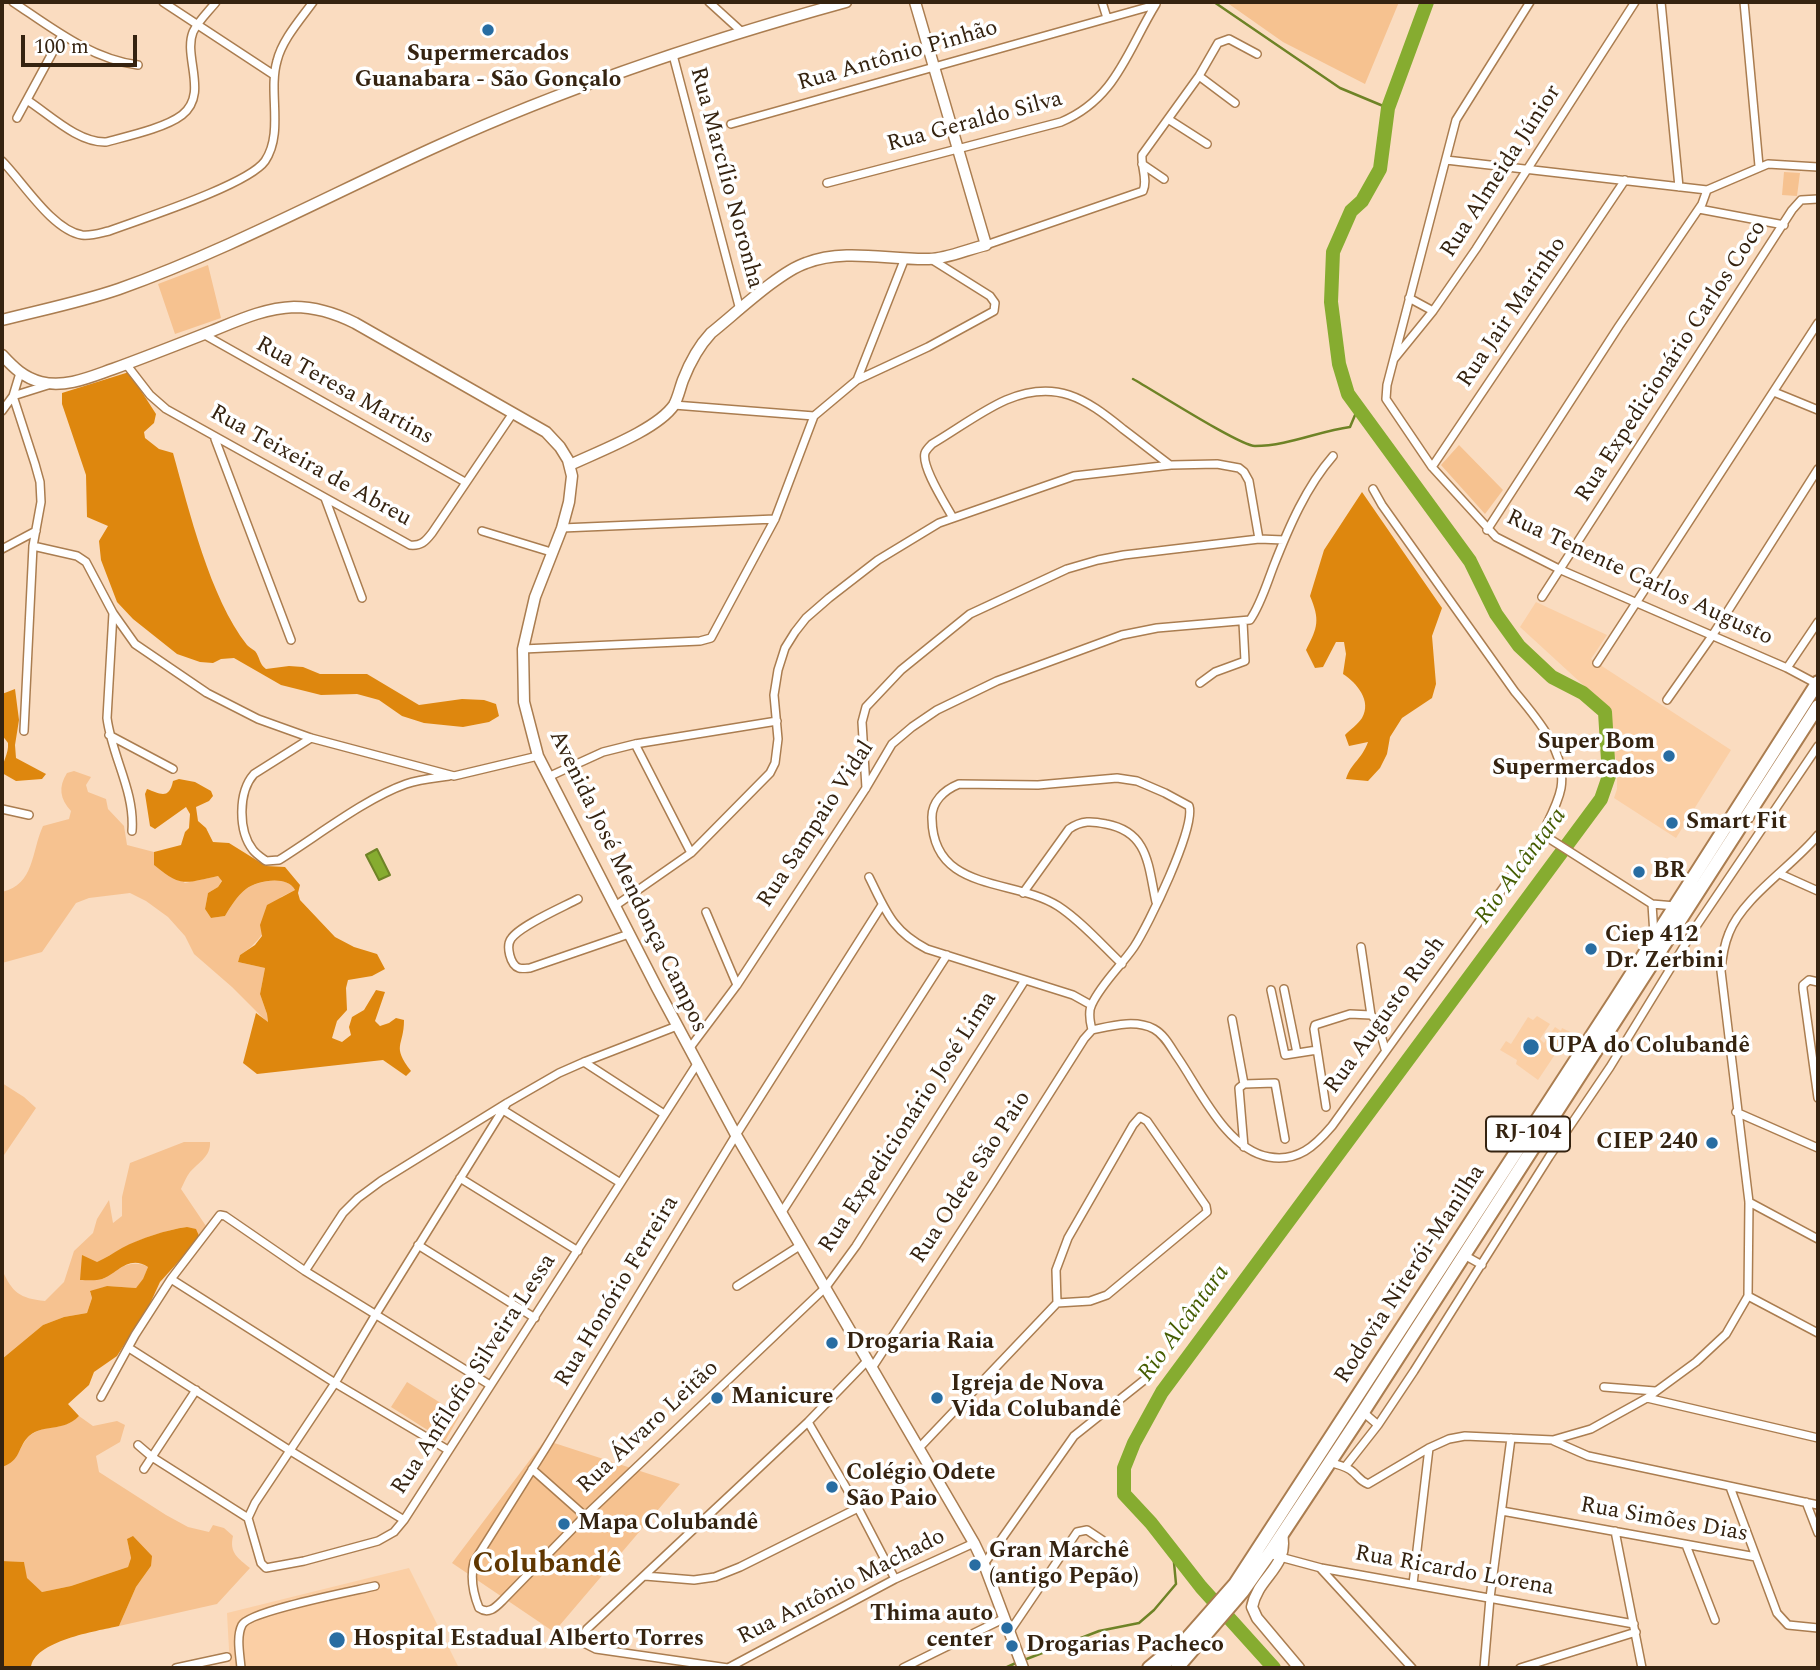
<!DOCTYPE html>
<meta charset="utf-8">
<style>
body{margin:0}
#map{position:relative;width:1820px;height:1670px;overflow:hidden;background:#fadcc0;font-family:Spectral,serif}
canvas{display:block}
.frame{position:absolute;inset:0;border:4px solid #352310;pointer-events:none}
.scale{position:absolute;left:21px;top:35px;width:116px;height:32px;box-sizing:border-box;border:4px solid #352310;border-top:0;padding-left:9px;font-size:21px;line-height:24px;white-space:nowrap;color:#352310;-webkit-text-stroke:5px #fff;paint-order:stroke}
</style>
<div id="map">
<canvas width="1820" height="1670"></canvas>
<div class="frame"></div>
<div class="scale">100 m</div>
</div>
<script>
const ctx = document.querySelector('canvas').getContext('2d');
ctx.lineJoin = 'round';
function paint(path, color) { ctx.fillStyle = color; ctx.fill(path, 'evenodd'); }
function strokePath(path, color, width, dash) { ctx.strokeStyle = color; ctx.lineWidth = width; ctx.lineCap = dash ? 'butt' : 'round'; ctx.setLineDash(dash || []); ctx.stroke(path); }
function drawText(font, color, halo, rows, align = 'center') {
  ctx.font = font + ' Spectral,serif'; ctx.lineWidth = 7; ctx.setLineDash([]); ctx.textBaseline = 'middle'; ctx.strokeStyle = halo; ctx.fillStyle = color; for (const [text, x, y, turn = 0] of rows) {
    ctx.save(); ctx.translate(x, y); ctx.rotate((+turn || 0) * Math.PI / 180); ctx.textAlign = isNaN(turn) ? turn : align; if (halo) ctx.strokeText(text, 0, 0); ctx.fillText(text, 0, 0); ctx.restore();
  }
}
paint(new Path2D(`
 M1536,602L1607,635L1591,659L1731,750L1676,838L1614,798L1617,789V765L1605,705L1520,627Z
 M1537,1016L1550,1024L1540,1039L1544,1043L1555,1027L1561,1031L1562,1028L1570,1032L1538,1080L1516,1064L1517,1060L1500,1050L1506,1041L1511,1044L1528,1017L1533,1020Z
 M409,1568L459,1668H230L227,1613Z`), '#fbcfa5');
paint(new Path2D(`
 M1226,2H1399L1365,84L1283,42Z
 M1784,172L1800,173L1797,196L1782,195Z
 M208,265L221,318L175,334L158,284Z
 M1459,445L1503,490L1485,514L1441,465Z
 M74,771L91,777L86,785L88,792L106,799L108,809L124,826L127,845L154,852V865L185,883L218,876L222,880L218,887L208,893L205,909L211,918L225,916C231,906 237,896 246,889C258,880 288,875 295,890L281,897C268,923 265,939 240,955L238,962L265,968L260,994L267,1014L268,1023L232,987L194,954L185,936L168,917L146,901L130,893L89,898L76,903L42,952L2,963V892C35,884 31,852 43,826L69,819L71,811C60,799 58,787 67,773Z
 M2,1083L24,1097L36,1108L2,1158Z
 M184,1142H210C211,1156 199,1162 190,1172C186,1177 184,1183 181,1189L206,1226L200,1238L187,1227C166,1230 141,1238 122,1249C113,1253 106,1258 97,1262L103,1279C115,1269 133,1258 148,1267L143,1280L136,1288L107,1286L90,1292L92,1298L87,1313L64,1317L43,1325L2,1359V1270C13,1293 19,1298 45,1301L64,1282L74,1251L93,1233L97,1219L109,1200L113,1223L122,1216V1197L130,1163Z
 M407,1382L460,1415L445,1441L391,1407Z
 M79,1416L93,1426L117,1421L125,1425L120,1442L96,1456L99,1472L166,1515L188,1527L209,1532L213,1525L224,1528L233,1536C229,1553 238,1558 250,1568L217,1604L119,1626L136,1587L151,1566L127,1539L131,1558L128,1567L71,1586L42,1592L26,1578L24,1562L2,1561V1467C21,1459 20,1442 32,1434C49,1423 62,1432 79,1416Z
 M545,1440L680,1484L554,1632L452,1563Z`), '#f6c290');
paint(new Path2D(`
 M129,372L156,414L154,423L144,432L145,438L159,449L173,453C189,510 210,598 247,645C249,647 252,649 255,651C260,657 259,664 266,669L289,666L303,667L320,674H367L419,705L462,699L484,700L496,704L499,716L489,722L463,727L424,723L402,716L379,700L357,694L321,695L281,685L234,658L221,659L213,663L200,662L177,654L133,619L117,602L101,560L99,541L108,526L87,517L86,475L62,404V393Z
 M1362,492L1442,608L1432,636L1436,684L1432,698L1402,718L1390,737L1387,754L1380,768L1368,781L1346,779C1351,763 1362,759 1368,742L1349,746L1345,735C1350,730 1358,724 1362,718C1372,701 1357,683 1343,674L1346,654L1344,642H1336L1323,667L1315,668L1306,650C1318,627 1320,620 1310,596L1324,550Z
 M15,689L19,720L15,745L16,758L46,774L42,779L16,781L2,773C2,761 9,754 8,743L2,735V694Z
 M179,779L195,782L211,791L213,796L209,801L196,807L198,821L206,828L213,842L229,843L266,866L285,867L300,885L298,893L300,900L335,937L354,947L377,954L385,969L372,976L348,980L346,988L347,1010L337,1021L332,1038L342,1042L351,1035L349,1027L352,1017L364,1010L376,990L385,992L375,1021L380,1026L389,1023L396,1018L404,1020C404,1047 391,1045 411,1071L406,1076L383,1060L257,1074L243,1063L256,1013L268,1022L267,1014L260,994L265,968L238,962L240,955L255,945L262,936L260,925L267,905L295,890C288,875 257,880 246,889C237,896 231,906 225,916L211,918L205,909L208,893L218,887L222,881L218,876C185,883 182,888 154,865V852L181,845L185,832L189,828L190,814L186,807L155,829L150,826L145,794L147,789C159,793 169,801 173,781Z
 M187,1227L196,1229L200,1238L160,1282L148,1308L117,1356L94,1372L89,1385L68,1404L79,1416C62,1433 45,1423 29,1436C18,1446 21,1461 2,1467V1359L43,1325L64,1317L87,1313L92,1298L90,1291L107,1286L136,1288L143,1279L148,1267C128,1254 116,1275 102,1279C96,1281 86,1280 80,1280L82,1255L97,1262C106,1258 113,1253 122,1248C141,1238 166,1230 187,1227Z
 M133,1536L152,1556L151,1566L136,1587L119,1626C97,1631 33,1641 31,1668H2V1561L24,1562L27,1578L42,1592L71,1586L128,1567L131,1558L127,1539Z`), '#de870e');
const water = new Path2D(`
 M377,849L390,875L379,880L366,855Z`);
paint(water, '#86ac30');
strokePath(water, '#6e8326', 2);
strokePath(new Path2D(`
 M1214,2L1340,88L1388,108
 M1133,379C1153,390 1240,446 1255,446C1288,446 1319,431 1350,427L1358,408
 M1024,1660L1099,1631L1139,1623L1154,1610L1176,1584L1173,1552
 M1005,1668L1018,1662`), '#6e8326', 2.5);
strokePath(new Path2D(`
 M1274,1668L1201,1587L1151,1523L1124,1494V1468L1134,1443L1162,1392L1601,799L1609,776L1605,712L1583,693L1552,677L1519,646L1496,614L1470,561L1348,394L1339,364L1331,302L1333,252L1351,211L1362,201L1380,169L1388,108L1427,2`), '#86ac30', 14);
const street = new Path2D(`
 M13,2C52,28 91,59 138,65
 M163,2L274,75
 M709,2L742,32
 M1102,2L1107,18
 M1530,2L1456,120L1387,385L1386,399L1432,467L1496,537L1561,570L1787,668L1817,684
 M1661,2L1679,187
 M1744,2L1759,166
 M673,55L740,310
 M1199,76L1235,103
 M27,100C50,115 78,143 106,142C128,136 165,128 182,115C209,94 183,57 193,32C198,21 209,11 216,2
 M17,118L62,35
 M1168,119L1207,144
 M731,124L1155,5
 M1446,160L1707,190L1768,164L1818,167
 M2,161C23,182 52,230 82,235C92,236 100,233 109,231C141,219 248,185 265,161C284,133 268,92 277,61C282,40 300,20 313,2
 M1142,164L1164,179
 M827,183L1061,122C1116,99 1127,51 1156,4
 M1699,209L1784,225
 M986,245L1143,191C1148,180 1141,167 1142,155L1199,76L1218,43L1229,39L1257,54
 M1409,298L1433,311
 M203,334L465,482
 M1394,359L1433,311L1476,249L1635,2
 M126,364L150,395L166,409L410,545C421,546 425,542 432,533L513,413
 M857,380L928,347L994,311L995,303L990,296L931,259
 M1774,392L1818,410
 M674,405L814,416
 M2,411L13,396L20,373
 M215,439L291,640
 M1432,467L1625,180
 M325,498L362,598
 M953,518C946,505 921,467 925,453C926,450 930,446 932,444C956,430 981,411 1006,400C1056,379 1085,398 1123,429C1139,441 1154,453 1170,465
 M562,528L775,519
 M1487,530L1619,326L1702,204L1707,190
 M482,531L551,552
 M33,546L77,556L86,562L113,613L135,644L207,693L258,719L311,738L454,776L538,756
 M2,549L36,531
 M1542,597L1792,210L1801,200L1818,199
 M113,613L107,718C112,757 135,791 132,831
 M523,649L700,641L711,638L775,519L814,416L857,380L905,258
 M1597,663L1818,323
 M1787,668L1818,622
 M1200,683L1215,672L1245,661L1243,622
 M1667,700L1712,636L1818,469
 M24,731L33,546L41,502L40,482L35,464L13,396L48,385
 M109,735L173,769
 M311,738L254,774C238,792 238,831 253,850C256,854 262,858 266,861L279,860C316,837 366,798 406,784C420,779 435,778 449,776
 M635,744L691,853
 M548,777L603,752L635,744L777,721
 M866,788L862,722L866,707L901,670L970,614L1067,569L1098,560L1124,555L1259,539L1284,540
 M2,809L29,815
 M1542,834L1652,904L1675,906
 M1780,874L1818,891
 M869,877C886,911 892,931 927,949L1073,995L1091,1005
 M1023,893L1069,829C1082,820 1092,821 1106,824C1149,832 1148,866 1156,902
 M578,899C563,907 519,926 511,939C506,946 510,965 519,968C521,969 528,968 530,968L629,934
 M1652,904L1654,935
 M882,905L736,1135L545,1449L474,1562C470,1578 473,1593 479,1608C489,1615 496,1607 503,1600L585,1516L826,1287L856,1246L1025,980
 M615,906L691,853L770,773L775,763L778,739L774,695L778,670L785,648L795,632L806,618L829,598L878,560L939,523L1074,476L1171,465L1217,464L1239,468L1244,472L1249,481L1259,539
 M706,912L737,985
 M1361,947L1371,1015
 M1818,982L1809,980L1803,985V989L1818,1098
 M1284,989L1297,1053
 M1271,990L1285,1055L1317,1050
 M1232,1019L1244,1084
 M1092,1030C1111,1026 1135,1019 1154,1029C1165,1035 1171,1048 1178,1058C1200,1090 1227,1150 1269,1157C1298,1162 1315,1146 1332,1126L1542,834C1549,819 1558,804 1561,788C1567,753 1536,717 1515,692L1382,505L1373,489
 M689,1049L737,985L866,788L892,744L912,727L937,710L997,681L1122,635L1157,628L1250,620C1261,604 1267,583 1274,565C1289,527 1306,487 1333,456
 M584,1062L664,1114
 M507,1103L376,1314L335,1383L255,1503L248,1518L261,1563L266,1568L304,1561L378,1541L394,1532L404,1520L697,1064
 M1326,1107L1314,1029L1315,1025L1350,1014L1371,1015L1377,1021L1385,1049
 M503,1110L619,1182
 M1736,1112L1818,1148
 M1140,1117L1147,1121L1206,1206L1207,1212L1107,1295L1090,1301L1057,1303L1056,1270L1068,1238L1133,1125Z
 M1244,1147L1239,1088L1244,1084L1275,1083L1285,1139
 M460,1178L578,1251
 M1749,1202L1818,1239
 M782,1212L947,955
 M418,1245L535,1318
 M1464,1255L1482,1265
 M305,1271L343,1213L358,1198L381,1181L507,1103L559,1073L584,1062L677,1026
 M171,1279L335,1383L448,1450
 M737,1286L801,1245
 M1748,1296L1818,1333
 M129,1348L289,1450L404,1520
 M872,1368L992,1184L1084,1039L1092,1030C1090,1022 1088,1011 1092,1004C1102,983 1121,966 1134,947C1148,926 1196,827 1189,806L1165,793L1137,781L1117,778L1038,785L959,784C944,790 931,802 932,819C933,893 1014,878 1058,906C1081,921 1102,945 1122,964
 M1604,1387L1655,1391
 M101,1397L135,1335L171,1279L220,1215L225,1216L305,1271L490,1385
 M1647,1398L1818,1438
 M1363,1412L1378,1425
 M808,1422L858,1508L895,1579
 M1554,1441L1588,1456L1818,1505
 M138,1445L152,1457L248,1518
 M919,1448L1057,1303
 M1329,1462C1338,1465 1347,1466 1353,1472C1359,1477 1360,1481 1368,1484L1429,1448L1449,1439L1465,1436L1553,1440L1591,1429L1647,1398L1696,1362L1726,1334L1748,1296L1749,1202L1721,971C1722,958 1724,945 1729,933C1743,897 1793,866 1818,835
 M1345,1467L1378,1425L1414,1371L1549,1157L1610,1067L1697,925L1818,746
 M144,1469L196,1390
 M532,1469L585,1516
 M1730,1487L1777,1613L1788,1625L1818,1628
 M1806,1502L1818,1533
 M1502,1511L1756,1557
 M1615,1531L1642,1668
 M1686,1545L1715,1620
 M1269,1554L1321,1568L1634,1624
 M984,1564L1074,1436L1148,1377
 M1321,1569L1412,1668
 M645,1576L694,1580L715,1577L740,1567L858,1508
 M1413,1584L1429,1448
 M1010,1631L1077,1532L1087,1530L1102,1540
 M176,1668L227,1657
 M241,1668C240,1655 236,1637 242,1625C249,1611 354,1591 375,1586
 M728,1668L596,1649L584,1643L583,1636L587,1629L808,1422L868,1360
 M728,1668L895,1579L974,1543
 M903,1668L1005,1618
 M1484,1668L1490,1598L1511,1438
 M1520,1668L1636,1632`);
const secondary = new Path2D(`
 M2,320C41,310 81,302 119,289C231,249 335,192 442,144C572,85 708,40 846,2
 M2,355C13,367 24,378 41,382C66,388 90,377 113,369C146,357 179,344 212,331C239,320 265,308 294,307C316,307 335,313 355,323L546,432L560,447L568,460L572,476L569,502L562,528L535,597L523,649L524,702L538,756L657,988L736,1135L974,1543L984,1564L1023,1668
 M570,465C597,452 657,430 674,405C678,398 680,388 683,380C690,362 698,347 711,333C735,314 779,272 806,263C845,248 888,260 929,259C947,259 968,249 986,245L915,2
 M1282,1534C1289,1568 1258,1576 1252,1607L1257,1618L1299,1668`);
const highway = new Path2D(`
 M1149,1668L1166,1654
 M1161,1668L1235,1584L1615,1000L1818,682
 M1177,1668L1243,1591L1269,1554L1363,1412L1818,706`);
strokePath(street, '#aa7d50', 10);
strokePath(secondary, '#aa7d50', 13);
strokePath(highway, '#aa7d50', 16);
strokePath(street, '#fff', 7);
strokePath(secondary, '#fff', 10);
strokePath(highway, '#fff', 12);
for (const [x, y, r, color] of [
 [488,30,7,"#286da2"],
 [1669,756,7,"#286da2"],
 [1672,823,7,"#286da2"],
 [1639,872,7,"#286da2"],
 [1591,949,7,"#286da2"],
 [1531,1047,9,"#286da2"],
 [1712,1143,7,"#286da2"],
 [832,1343,7,"#286da2"],
 [717,1398,7,"#286da2"],
 [937,1398,7,"#286da2"],
 [832,1487,7,"#286da2"],
 [564,1524,7,"#286da2"],
 [975,1565,7,"#286da2"],
 [1007,1628,7,"#286da2"],
 [337,1640,9,"#286da2"],
 [1012,1646,7,"#286da2"]
]) { const dot = new Path2D(); dot.arc(x, y, r, 0, 2 * Math.PI); ctx.fillStyle = color; ctx.fill(dot); strokePath(dot, '#fff', 2.5); }
for (const [x, y, w] of [
 [1528,1134,84]
]) { const box = new Path2D(); box.roundRect(x - w / 2, y - 17.5, w, 35, 5); ctx.fillStyle = '#fff'; ctx.fill(box); strokePath(box, '#352310', 2); }
drawText('bold 21px', '#352310', null, [
 ["RJ-104",1528,1134]
]);
drawText('bold 23px', '#352310', '#fff', [
 ["Supermercados",488,55,"center"],
 ["Guanabara - São Gonçalo",488,81,"center"],
 ["Super Bom",1655,743,"right"],
 ["Supermercados",1655,769,"right"],
 ["Smart Fit",1686,823],
 ["BR",1653,872],
 ["Ciep 412",1605,936],
 ["Dr. Zerbini",1605,962],
 ["UPA do Colubandê",1547,1047],
 ["CIEP 240",1698,1143,"right"],
 ["Drogaria Raia",846,1343],
 ["Igreja de Nova",951,1385],
 ["Vida Colubandê",951,1411],
 ["Manicure",731,1398],
 ["Colégio Odete",846,1474],
 ["São Paio",846,1500],
 ["Mapa Colubandê",578,1524],
 ["Gran Marchê",989,1552],
 ["(antigo Pepão)",989,1578],
 ["Thima auto",993,1615,"right"],
 ["center",993,1641,"right"],
 ["Hospital Estadual Alberto Torres",353,1640],
 ["Drogarias Pacheco",1026,1646]
], 'left');
drawText('23px', '#352310', '#fff', [
 ["Rua Antônio Pinhão",898,57,-16],
 ["Rua Geraldo Silva",975,123,-15],
 ["Rua Almeida Júnior",1502,172,-57],
 ["Rua Marcílio Noronha",725,178,75],
 ["Rua Jair Marinho",1513,313,-56],
 ["Rua Expedicionário Carlos Coco",1672,362,-57],
 ["Rua Teresa Martins",344,392,29],
 ["Rua Teixeira de Abreu",310,467,29],
 ["Rua Tenente Carlos Augusto",1639,579,25],
 ["Rua Sampaio Vidal",817,825,-57],
 ["Avenida José Mendonça Campos",627,882,64],
 ["Rua Augusto Rush",1386,1016,-54],
 ["Rua Expedicionário José Lima",909,1123,-57],
 ["Rua Odete São Paio",972,1178,-57],
 ["Rodovia Niterói-Manilha",1411,1275,-57],
 ["Rua Honório Ferreira",618,1292,-59],
 ["Rua Anfilofio Silveira Lessa",475,1375,-57],
 ["Rua Álvaro Leitão",649,1428,-43],
 ["Rua Simões Dias",1664,1521,10],
 ["Rua Ricardo Lorena",1454,1572,10],
 ["Rua Antônio Machado",842,1588,-27]
]);
drawText('italic 24px', '#455d02', '#fff', [
 ["Rio Alcântara",1522,867,-54],
 ["Rio Alcântara",1185,1324,-54]
]);
drawText('bold 30px', '#5f3702', '#fff', [
 ["Colubandê",547,1566]
]);
</script>
